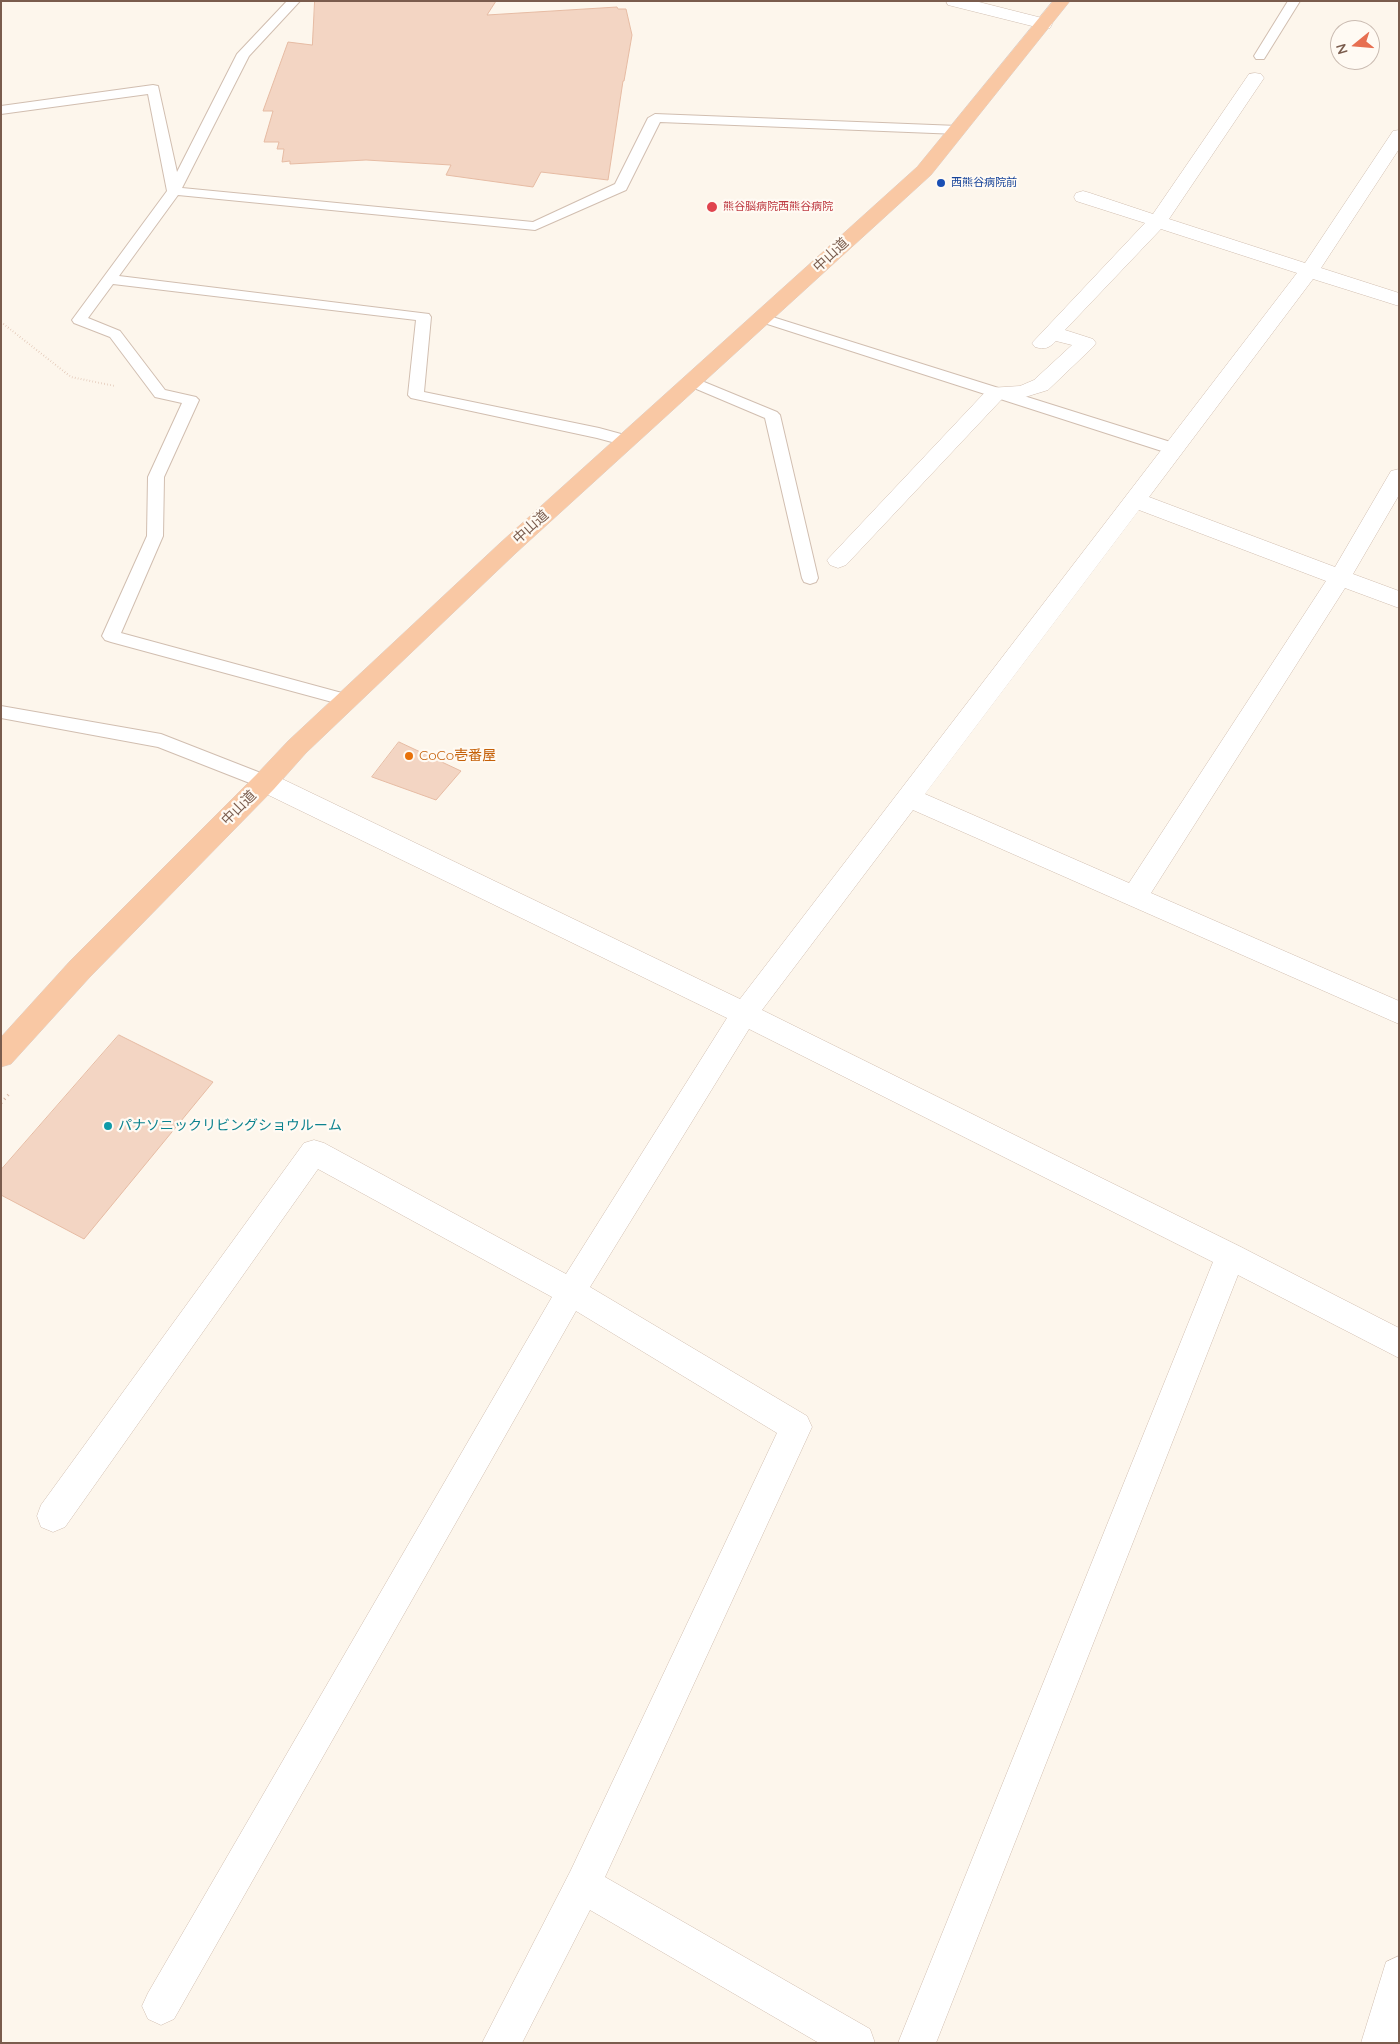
<!DOCTYPE html>
<meta charset="utf-8">
<style>
body{margin:0}
#map{position:relative;width:1400px;height:2044px;overflow:hidden;background:#fdf6ec;font-family:Quicksand,sans-serif}
canvas{display:block}
.frame{position:absolute;inset:0;border:2px solid #7a5c4d;pointer-events:none}
.north{position:absolute;left:1330px;top:20px;width:50px;height:50px;box-sizing:border-box;background:#fffaf3;border:1px solid #cabbb1;border-radius:50%;rotate:253deg;font-size:14px;font-weight:700;line-height:20px;text-align:center;color:#7a5c4d}
.north::after{content:'';display:block;margin:auto;width:18px;height:22px;background:#e76f51;clip-path:polygon(50% 0,100% 100%,50% 72%,0 100%)}
</style>
<div id="map">
<canvas width="1400" height="2044"></canvas>
<div class="frame"></div>
<div class="north">N</div>
</div>
<script>
const ctx = document.querySelector('canvas').getContext('2d');
ctx.lineJoin = 'round';
function paint(path, color) { ctx.fillStyle = color; ctx.fill(path, 'evenodd'); }
function strokePath(path, color, width, dash) { ctx.strokeStyle = color; ctx.lineWidth = width; ctx.lineCap = dash ? 'butt' : 'round'; ctx.setLineDash(dash || []); ctx.stroke(path); }
function drawText(font, color, halo, rows, align = 'center') {
  ctx.font = font + ' Quicksand,"Noto Sans JP",sans-serif'; ctx.lineWidth = 4.5; ctx.setLineDash([]); ctx.textBaseline = 'middle'; ctx.strokeStyle = halo; ctx.fillStyle = color; for (const [text, x, y, turn = 0] of rows) {
    ctx.save(); ctx.translate(x, y); ctx.rotate((+turn || 0) * Math.PI / 180); ctx.textAlign = isNaN(turn) ? turn : align; if (halo) ctx.strokeText(text, 0, 0); ctx.fillText(text, 0, 0); ctx.restore();
  }
}
const building = new Path2D(`
 M315,1H496L487,15L617,7L618,9H626L632,35L624,81H623L608,180L541,172L533,187L446,175L451,165L366,160L290,164V161L282,162L284,149H277L279,142H264L273,111H263L288,42L312,45Z
 M399,742L461,771L436,800L372,777Z
 M119,1035L213,1082L84,1239L1,1195V1170Z`);
paint(building, '#f3d5c3');
strokePath(building, '#e6bba3', 1);
const service = new Path2D(`
 M287,1H300L249,56L182,188L533,222L615,184L648,118L655,114L958,126L965,130L958,134L660,122L626,190L535,230L178,195L119,276L429,314L431,317L424,392L599,428L632,437L635,441L632,445L627,446L597,438L411,398L408,395L416,320L113,284L88,318L120,331L165,390L196,397L199,400L164,477L163,536L121,633L353,696L356,700L353,704L347,706L111,642L105,640L102,636L147,536L148,477L182,403L155,397L110,337L74,323L72,320L167,191L148,94L1,114V106L153,85L158,86L177,172L237,54Z
 M1288,1H1300L1264,59H1256L1254,56Z
 M763,314L1180,445L1182,449L1180,453H1168L758,321L756,318L758,315Z
 M692,377L777,412L780,415L818,578L816,582L810,584L804,582L802,578L765,418L687,385L684,382L687,379Z
 M1,706L161,734L271,777L274,782L271,787L265,789L158,747L1,718Z`);
const minor = new Path2D(`
 M946,1H975L1050,20L1052,24L1050,28L1044,29L948,5Z
 M1255,73L1261,74L1264,78L1169,219L1305,263L1393,131L1399,130V149L1321,268L1399,293V306L1313,279L1149,497L1335,567L1391,471L1399,469V495L1353,574L1399,591V608L1345,588L1151,893L1399,1001V1024L913,810L762,1010L1241,1247L1399,1328V1358L1238,1275L936,2043H898L1213,1262L749,1029L590,1287L807,1416L812,1427L605,1877L870,2029L875,2043H819L590,1910L522,2043H482L570,1872L777,1433L576,1311L174,2019L161,2025L148,2019L142,2006L148,1993L552,1297L318,1169L65,1527L53,1532L41,1527L37,1516L41,1505L304,1143L314,1140L324,1143L566,1274L727,1018L256,789L253,782L256,775L265,773L274,775L740,999L1297,273L1161,229L1065,330L1093,339L1096,343L1093,347L1048,390L1022,398L1002,399L846,565L838,568L830,565L827,560L989,388L1020,386L1034,380L1072,345L1056,341C1049,348 1045,350 1035,347L1032,343L1145,223L1076,201L1074,197L1076,193L1083,191L1090,193L1153,214L1249,74ZM1139,510L1326,581L1129,883L925,794Z
 M1399,1956V2043H1361L1386,1962Z`);
const trunk = new Path2D(`
 M1053,1H1070L931,175L516,553L306,753L274,789L90,977L11,1064L1,1067V1037L70,961L256,775L288,741L500,543L917,167Z`);
strokePath(service, '#d1beb0', 2);
strokePath(minor, '#d1beb0', 1);
strokePath(trunk, '#dad1cd', 1);
strokePath(new Path2D(`
 M1,322L71,377L115,386`), '#d9b8a5', 2, [0.5, 2.5]);
strokePath(new Path2D(`
 M1,1103L11,1092`), '#d9b8a5', 3, [1, 4]);
paint(service, '#fff');
paint(minor, '#fff');
paint(trunk, '#f9c8a4');
for (const [x, y, r, color] of [
 [941,183,5,"#1a4fb4"],
 [712,207,6,"#e0444e"],
 [409,756,5,"#e8710a"],
 [108,1126,5,"#0f9aa8"]
]) { const dot = new Path2D(); dot.arc(x, y, r, 0, 2 * Math.PI); ctx.fillStyle = color; ctx.fill(dot); strokePath(dot, '#fffaf3', 2); }
drawText('11px', '#164399', '#fffaf3', [
 ["西熊谷病院前",951,183]
], 'left');
drawText('11px', '#be3a42', '#fffaf3', [
 ["熊谷脳病院西熊谷病院",723,207]
], 'left');
drawText('14px', '#7a5c4d', '#fffaf3', [
 ["中山道",831,255,-43],
 ["中山道",531,527,-42],
 ["中山道",239,808,-45]
]);
drawText('14px', '#c56008', '#fffaf3', [
 ["CoCo壱番屋",419,756]
], 'left');
drawText('14px', '#0d838f', '#fffaf3', [
 ["パナソニックリビングショウルーム",118,1126]
], 'left');
</script>
